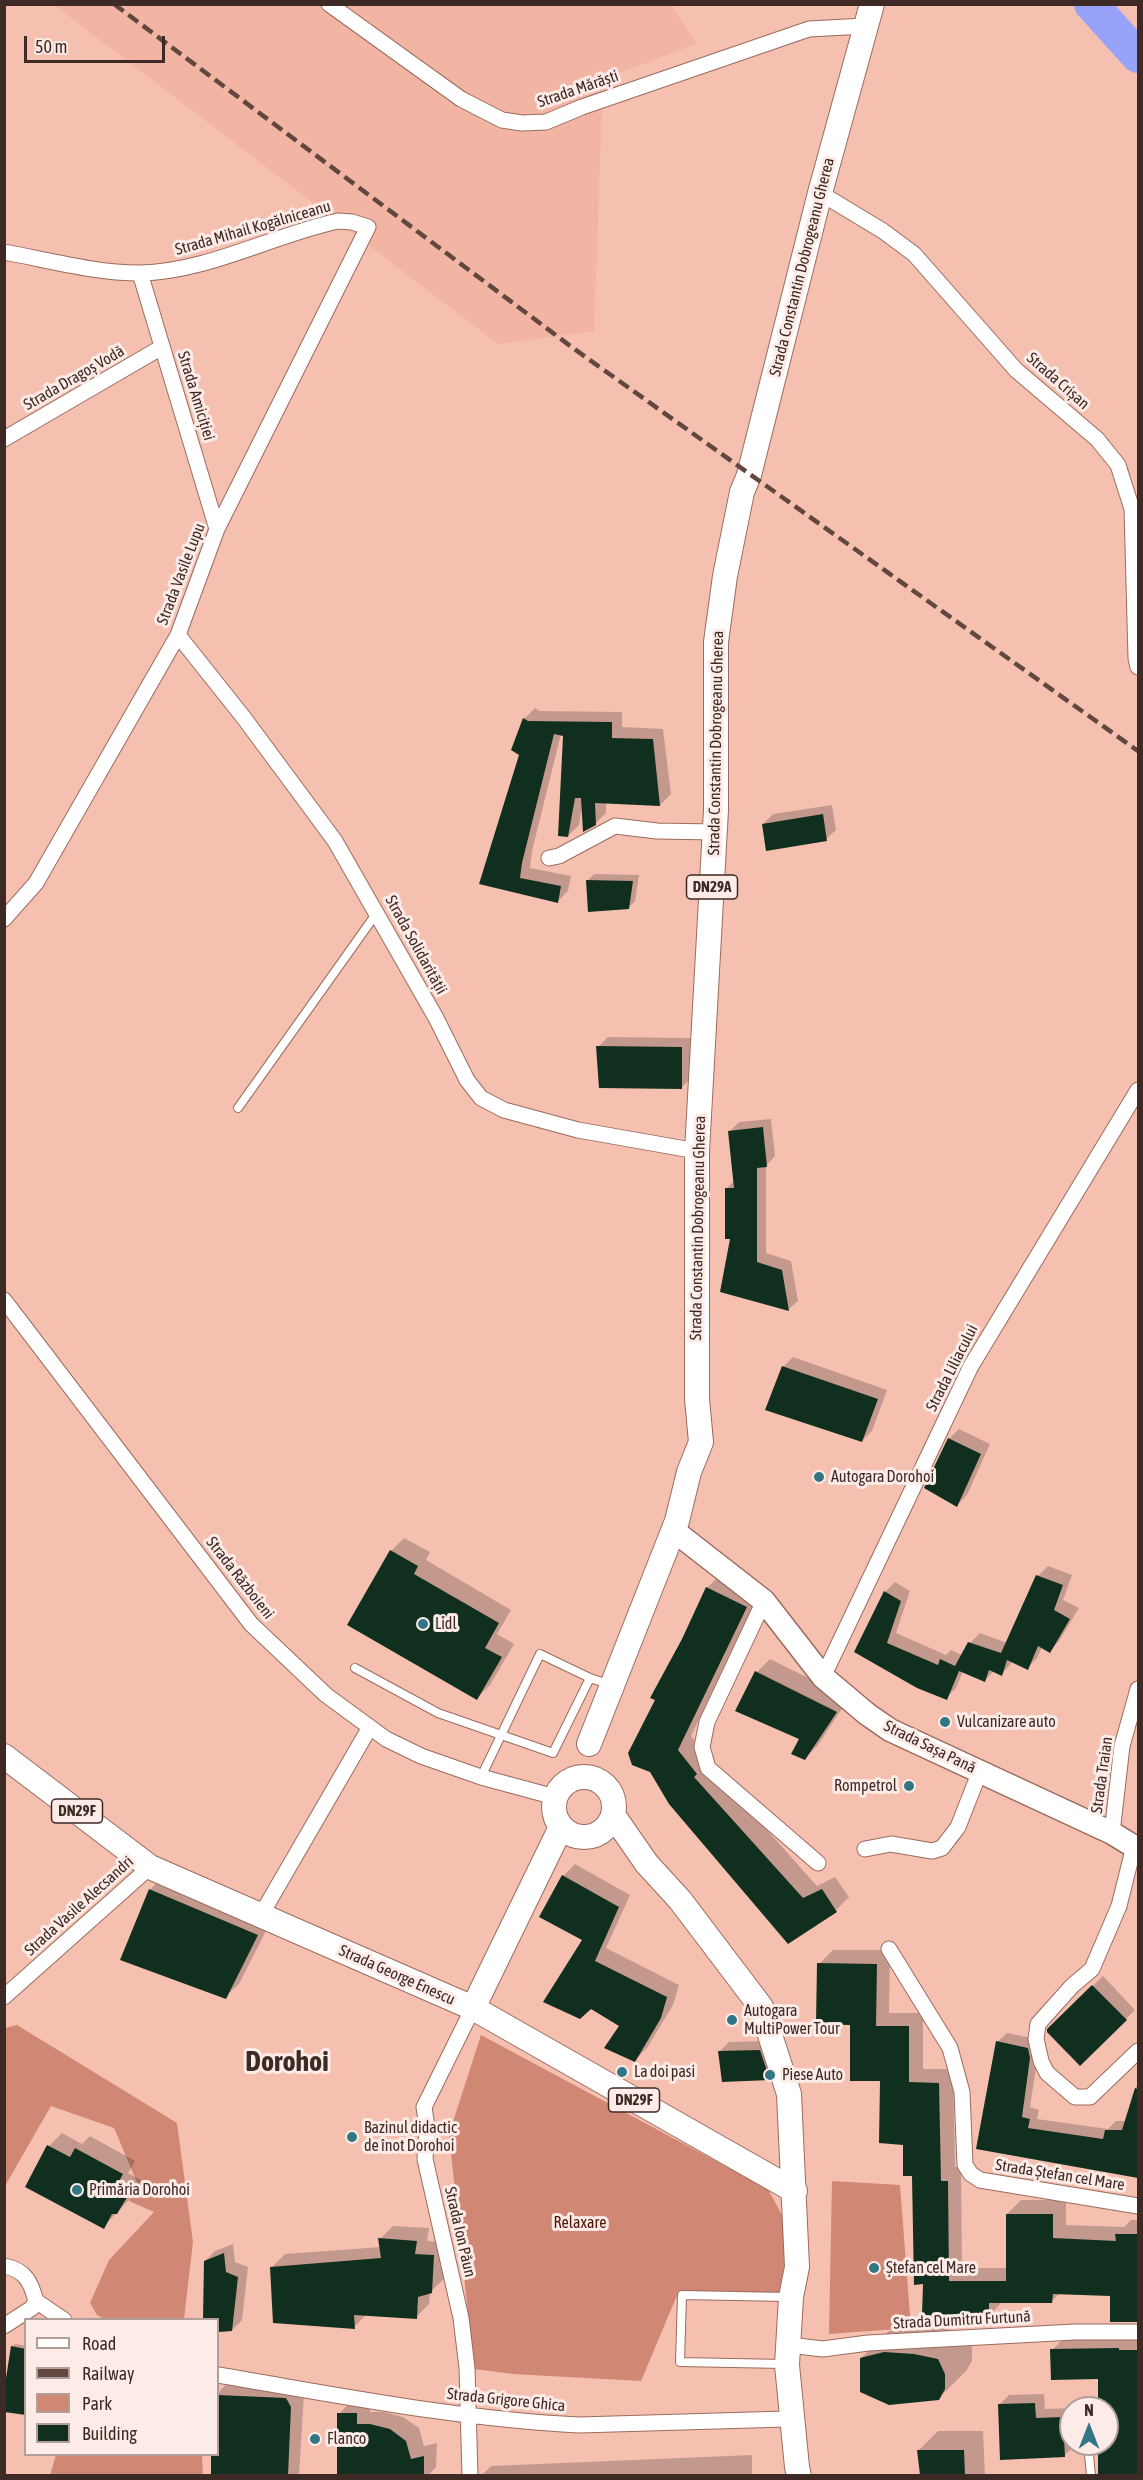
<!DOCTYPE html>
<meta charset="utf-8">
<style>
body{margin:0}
#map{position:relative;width:1143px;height:2480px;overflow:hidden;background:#f6c0b1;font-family:"Asap Condensed",sans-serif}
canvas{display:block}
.frame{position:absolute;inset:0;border:6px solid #3e2a24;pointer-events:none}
.legend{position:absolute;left:24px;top:2318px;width:195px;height:138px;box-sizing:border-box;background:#fdebe7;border:2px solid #b19e99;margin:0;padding:8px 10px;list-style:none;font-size:18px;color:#3e2a24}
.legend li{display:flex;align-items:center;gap:12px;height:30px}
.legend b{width:30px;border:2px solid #b19e99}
.north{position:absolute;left:1059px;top:2396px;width:60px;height:60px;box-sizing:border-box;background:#fdebe7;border:2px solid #b19e99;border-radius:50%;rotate:0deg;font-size:16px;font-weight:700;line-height:24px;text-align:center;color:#3e2a24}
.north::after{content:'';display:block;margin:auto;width:21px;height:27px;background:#327686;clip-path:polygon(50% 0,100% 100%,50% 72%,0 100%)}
.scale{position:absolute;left:24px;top:36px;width:141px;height:27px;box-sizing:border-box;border:3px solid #3e2a24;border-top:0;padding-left:8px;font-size:18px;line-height:21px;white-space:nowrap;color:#3e2a24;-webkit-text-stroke:4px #fdebe7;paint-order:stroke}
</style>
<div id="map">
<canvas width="1143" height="2480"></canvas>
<div class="frame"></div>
<ul class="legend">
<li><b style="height:8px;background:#fff"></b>Road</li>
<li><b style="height:8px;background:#61473f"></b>Railway</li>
<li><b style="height:16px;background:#d08875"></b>Park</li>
<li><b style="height:16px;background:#112f1e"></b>Building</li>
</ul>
<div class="north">N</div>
<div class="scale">50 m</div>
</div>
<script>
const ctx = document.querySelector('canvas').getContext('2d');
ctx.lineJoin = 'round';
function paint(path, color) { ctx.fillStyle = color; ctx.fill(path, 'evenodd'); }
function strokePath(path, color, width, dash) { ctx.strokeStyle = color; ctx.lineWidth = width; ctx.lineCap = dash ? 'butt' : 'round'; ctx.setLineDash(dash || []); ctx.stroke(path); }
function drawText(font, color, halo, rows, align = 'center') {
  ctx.font = font + ' "Asap Condensed",sans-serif'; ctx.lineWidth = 6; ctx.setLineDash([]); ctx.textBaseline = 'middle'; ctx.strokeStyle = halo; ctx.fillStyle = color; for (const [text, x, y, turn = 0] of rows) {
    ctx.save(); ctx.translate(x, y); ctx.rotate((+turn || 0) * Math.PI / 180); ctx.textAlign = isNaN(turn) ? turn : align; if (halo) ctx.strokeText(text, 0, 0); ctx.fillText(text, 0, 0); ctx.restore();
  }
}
paint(new Path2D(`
 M54,5H672L696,44L603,79L594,331L498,344Z`), '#f2b4a3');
paint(new Path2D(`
 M17,2025L177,2123L193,2242L184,2319H104L97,2315L90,2303L109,2260L154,2212L129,2201L138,2185L114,2128L51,2106L5,2186V2028Z
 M481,2035L768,2189L788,2226L781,2294L678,2293L641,2381L513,2374L474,2369L449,2134Z
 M832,2181L900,2185L911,2328L829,2334Z
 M56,2455H202L203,2475H50Z`), '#d08875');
paint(new Path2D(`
 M535,708L539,711L622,712V727L663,729L671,794L660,805L606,802V813L595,824L582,806L579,825L568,836L565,734H561L532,851L530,868L571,876L568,891L557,902L481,883L520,754L524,719Z
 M832,805L836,830L826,839L763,824L773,814Z
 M594,874L639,875L635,901L628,908L588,880Z
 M608,1037L691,1038V1078L681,1088L598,1047Z
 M771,1119L775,1156L766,1166V1253L791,1261L798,1301L789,1309L722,1291L732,1237L726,1189L734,1181L730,1131L739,1122Z
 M793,1357L887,1390L872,1431L862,1441L783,1367Z
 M959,1429L990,1444L967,1495L957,1505L949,1439Z
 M404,1538L430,1552L426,1560L511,1610L497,1634L514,1644L490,1685L477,1698L391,1551Z
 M1048,1566L1072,1575L1063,1600L1079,1608L1059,1641L1050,1651L1042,1647L1037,1658L1027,1668L1013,1661L1002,1674L994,1671L985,1680L963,1671L956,1688L946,1698L856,1651L885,1592L895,1582L910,1591L896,1633L946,1655L951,1650L962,1655L970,1643L980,1633L1007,1643L1038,1576Z
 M720,1575L759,1593L691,1736L710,1760L707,1763L817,1886L835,1877L849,1897L836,1910L788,1942L670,1803L657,1700L707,1588Z
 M770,1659L849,1698L818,1745L805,1758L801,1738L757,1672Z
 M575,1864L630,1895L606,1948L679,1985L673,2005L647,2048L635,2060L585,1940L563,1876Z
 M163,1876L271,1921L239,1984L225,1997L150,1890Z
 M833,1950H890L889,2013H923V2069H953L955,2167H961L962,2268H1007V2214L1021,2200H1066V2225L1124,2227L1131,2220H1138V2320H1111V2295L1061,2292L1052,2301H1003L989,2316L924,2283L913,2174L905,2143L881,2079L819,1964Z
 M1103,1976L1135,2010L1080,2064L1049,2029Z
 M1007,2033L1037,2039L1039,2048L1030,2107L1039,2110L1037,2119L1108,2129L1116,2121H1126L1138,2081V2176L978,2148L997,2042Z
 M770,2041L779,2069L769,2079L719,2052L729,2042Z
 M62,2133L82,2144L90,2136L135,2161L128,2173L141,2180L130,2199L103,2227L27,2186L49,2146Z
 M393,2226L429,2228L427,2241L446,2242L445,2278L430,2292L429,2304L416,2317L367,2314L354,2327L271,2268L285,2254L381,2247L380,2239Z
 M233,2244L235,2262L248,2267L242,2320L232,2330H218V2320H204L205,2261L215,2251Z
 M920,2325L965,2332L972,2346V2361L966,2371L939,2398L861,2358L889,2331Z
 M1065,2337L1138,2338V2476H1110L1109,2464L1099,2444H1107V2408H1099V2377L1052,2350Z
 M15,2344L26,2346V2414L12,2347Z
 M228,2382L304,2393L299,2476H212L213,2454H218V2393Z
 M1044,2394L1045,2409L1073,2408L1071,2444L1074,2446L1064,2456L999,2405L1009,2395Z
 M352,2400L370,2401V2412H384L403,2417L419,2428L424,2446L437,2443L436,2467L428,2476H338L339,2414Z
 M938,2431H983L985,2476H921L919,2450Z
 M752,2455V2476H481L491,2466Z`), '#0003');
strokePath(new Path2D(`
 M1091,4L1138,56`), '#96a3f8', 34);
paint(new Path2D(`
 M523,718L528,721L612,722V738L653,739L660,806L595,803L596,825L583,832L581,798H575L568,837L558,836L563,736L554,734L522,863L520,878L561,886L558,903L479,884L519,755L511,750Z
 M823,814L827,841L766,851L762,824Z
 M586,880L633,881L629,909L588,912Z
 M596,1046L682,1047V1089L599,1088Z
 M763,1127L767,1167L757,1168V1262L782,1270L789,1311L720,1292L730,1239H725V1188H734L728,1131Z
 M782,1366L878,1399L862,1442L765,1410Z
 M948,1438L981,1454L957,1507L924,1488Z
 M390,1550L418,1566L414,1574L499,1623L485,1648L502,1657L477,1700L347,1625Z
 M1036,1575L1063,1585L1054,1610L1070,1619L1050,1653L1038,1646L1028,1670L1007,1660L1002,1676L989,1670L985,1682L959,1671L947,1700L917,1688L854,1652L884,1591L901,1601L887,1643L938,1665L940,1659L955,1666L968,1642L1001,1653Z
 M706,1587L747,1607L678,1750L697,1774L694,1777L803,1898L822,1889L837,1912L788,1944L669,1804L650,1772L632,1765L628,1753L655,1700L650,1698L682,1639Z
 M755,1671L837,1712L805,1760L791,1754L799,1739L735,1711Z
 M562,1875L619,1907L595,1961L667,1997L661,2018L635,2062L604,2048L619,2026L591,2009L580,2019L543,2002L582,1940L539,1917Z
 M149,1889L258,1935L226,1999L120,1960Z
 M817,1963L877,1964L876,2026H909V2082L939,2083L941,2181H948L949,2281H1006V2214H1053V2238L1116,2241L1115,2234H1138V2322H1110V2296L1053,2294L1052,2303H989V2318L922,2315L923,2284L914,2285L912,2176H903V2145L879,2143L880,2081H850V2025L816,2024Z
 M1092,1985L1127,2020L1080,2066L1047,2032V2029Z
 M996,2041L1028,2048L1030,2058L1022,2117L1030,2119L1028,2128L1103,2139L1105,2130H1122L1135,2088L1138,2089V2178L976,2149Z
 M760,2050L770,2080L722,2082L718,2051Z
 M47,2145L70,2157L75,2148L123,2174L116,2187L129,2194L117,2214H112L104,2229L25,2187Z
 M378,2238L417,2241L415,2254L434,2255L432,2293L418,2297L417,2319L354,2315L355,2329L273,2323L270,2267L381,2258Z
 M224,2253L226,2272L238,2277L232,2331L218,2332V2319H203L204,2261Z
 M11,2346L26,2349V2415L4,2412V2391Z
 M1119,2348V2350H1138V2475H1098V2444H1107V2408H1098V2379L1051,2380L1050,2349Z
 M884,2352L914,2354L938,2359L945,2374V2389L939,2400L889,2405L860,2392V2358Z
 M218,2395L286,2398L291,2407L288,2475H211V2454H218Z
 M1035,2403L1036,2418L1063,2417L1065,2457L1000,2460L998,2404Z
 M337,2413H357V2424H370L390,2429L406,2441L411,2459L424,2456V2475H337Z
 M917,2450H964L965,2475H920Z`), '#112f1e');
const lane = new Path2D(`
 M238,1108L376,914
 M355,1668L438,1713L553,1753L590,1678
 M481,1777L540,1654L590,1678L608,1684
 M784,2364L680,2362L682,2295L787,2297
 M1088,2444L1091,2476`);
const street = new Path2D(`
 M329,4L461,99L502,120L522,123L546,122L582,107L809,29L865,26
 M820,193L883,231L914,254L1016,370L1097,439L1118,465L1132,509L1136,658L1138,667
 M4,252C48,260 95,273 140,273C207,272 273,235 338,221L352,222L368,227L217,529L178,635L36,883L4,919
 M140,273L217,529
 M4,439L162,347
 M178,635L244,718L335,841L436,1018L467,1080L481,1098L504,1110L578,1130L697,1151
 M549,858L559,856L615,826L657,831L715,832
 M4,1300L251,1624L326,1695L386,1739L421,1756L481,1777L555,1797
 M764,1601L707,1722L702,1747L708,1768L818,1863
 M823,1677L971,1366L1138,1090
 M1112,1833L1122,1746L1138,1689
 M1134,1846L1119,1906L1092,1969L1072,1986L1038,2024L1036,2039L1041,2061L1047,2073L1075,2097H1090L1138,2051
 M865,1849L891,1844L932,1851L942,1848L958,1827L980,1771
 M261,1915L370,1727
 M889,1949L950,2048L962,2092L965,2165L971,2174L980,2180L1138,2206
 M4,1997L150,1867
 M4,2266C26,2270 31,2283 36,2301L64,2320
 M4,2326L32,2308L36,2301
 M789,2345L823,2349L868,2343L1075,2332H1138
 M218,2375C338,2395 457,2419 579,2425L786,2419L792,2416
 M470,2476L467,2368L461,2318L425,2159L427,2127L424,2107L473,2008`);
const secondary = new Path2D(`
 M673,1530L764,1601L823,1677L867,1714L890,1730L1112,1833L1138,1849`);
const primary = new Path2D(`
 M589,1744L677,1521L689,1472L701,1442L697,1399V1151L716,810V642L725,576L742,492L749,475L820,193L872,4
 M4,1756L150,1867L473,2008L795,2191
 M554 1807a30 30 0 1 1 60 0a30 30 0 1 1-60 0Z
 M613,1815L647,1864L680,1900L761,2007L789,2094L797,2267L791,2297L787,2365L797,2467L799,2476
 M473,2008L561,1827`);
strokePath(lane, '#9b6b5d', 10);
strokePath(street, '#9b6b5d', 17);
strokePath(secondary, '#9b6b5d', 25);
strokePath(primary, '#9b6b5d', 26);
strokePath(lane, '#fff', 8);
strokePath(street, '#fff', 15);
strokePath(secondary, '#fff', 22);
strokePath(primary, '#fff', 24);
strokePath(new Path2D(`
 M114,4L573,348L1138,751`), '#61473f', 4.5, [12, 6]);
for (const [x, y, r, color] of [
 [819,1477,6,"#327686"],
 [423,1624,6,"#327686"],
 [945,1722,6,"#327686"],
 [909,1786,6,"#327686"],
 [732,2020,6,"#327686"],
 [622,2072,6,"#327686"],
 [770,2075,6,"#327686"],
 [352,2137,6,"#327686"],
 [77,2190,6,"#327686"],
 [874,2268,6,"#327686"],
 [315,2439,6,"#327686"]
]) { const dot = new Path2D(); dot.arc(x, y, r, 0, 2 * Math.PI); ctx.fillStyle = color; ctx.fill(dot); strokePath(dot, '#fdebe7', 2); }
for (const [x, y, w] of [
 [712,887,51],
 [77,1811,51],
 [634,2100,51]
]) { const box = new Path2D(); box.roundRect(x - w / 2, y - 12, w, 24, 4.5); ctx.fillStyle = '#fdebe7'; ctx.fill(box); strokePath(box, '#3e2a24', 1.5); }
drawText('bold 15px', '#3e2a24', null, [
 ["DN29A",712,887],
 ["DN29F",77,1811],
 ["DN29F",634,2100]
]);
drawText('16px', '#3e2a24', '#fdebe7', [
 ["Strada Mărăști",578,89,-19],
 ["Strada Mihail Kogălniceanu",253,228,-16],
 ["Strada Constantin Dobrogeanu Gherea",802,267,-76],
 ["Strada Dragoș Vodă",74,378,-30],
 ["Strada Crișan",1058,381,41],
 ["Strada Amiciției",196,396,73],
 ["Strada Vasile Lupu",181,574,-69],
 ["Strada Constantin Dobrogeanu Gherea",716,743,-89],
 ["Strada Solidarității",416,945,61],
 ["Strada Constantin Dobrogeanu Gherea",698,1228,-89],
 ["Strada Liliacului",952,1368,-63],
 ["Strada Războieni",240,1578,52],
 ["Strada Sașa Pană",930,1747,26],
 ["Strada Traian",1102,1775,-82],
 ["Strada Vasile Alecsandri",79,1906,-42],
 ["Strada George Enescu",397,1975,24],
 ["Strada Ștefan cel Mare",1060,2175,9],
 ["Strada Ion Păun",460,2232,77],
 ["Strada Dumitru Furtună",962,2320,-3],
 ["Strada Grigore Ghica",506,2400,6]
]);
drawText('16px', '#3e2a24', '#fdebe7', [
 ["Autogara Dorohoi",831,1477],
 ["Lidl",435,1624],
 ["Vulcanizare auto",957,1722],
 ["Rompetrol",897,1786,"right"],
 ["Autogara",744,2011],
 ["MultiPower Tour",744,2029],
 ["La doi pasi",634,2072],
 ["Piese Auto",782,2075],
 ["Bazinul didactic",364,2128],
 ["de înot Dorohoi",364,2146],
 ["Primăria Dorohoi",89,2190],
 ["Ștefan cel Mare",886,2268],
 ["Flanco",327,2439]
], 'left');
drawText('16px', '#4f1404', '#fdebe7', [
 ["Relaxare",580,2223]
]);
drawText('bold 28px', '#3e2a24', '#fdebe7', [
 ["Dorohoi",287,2062]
]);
</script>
